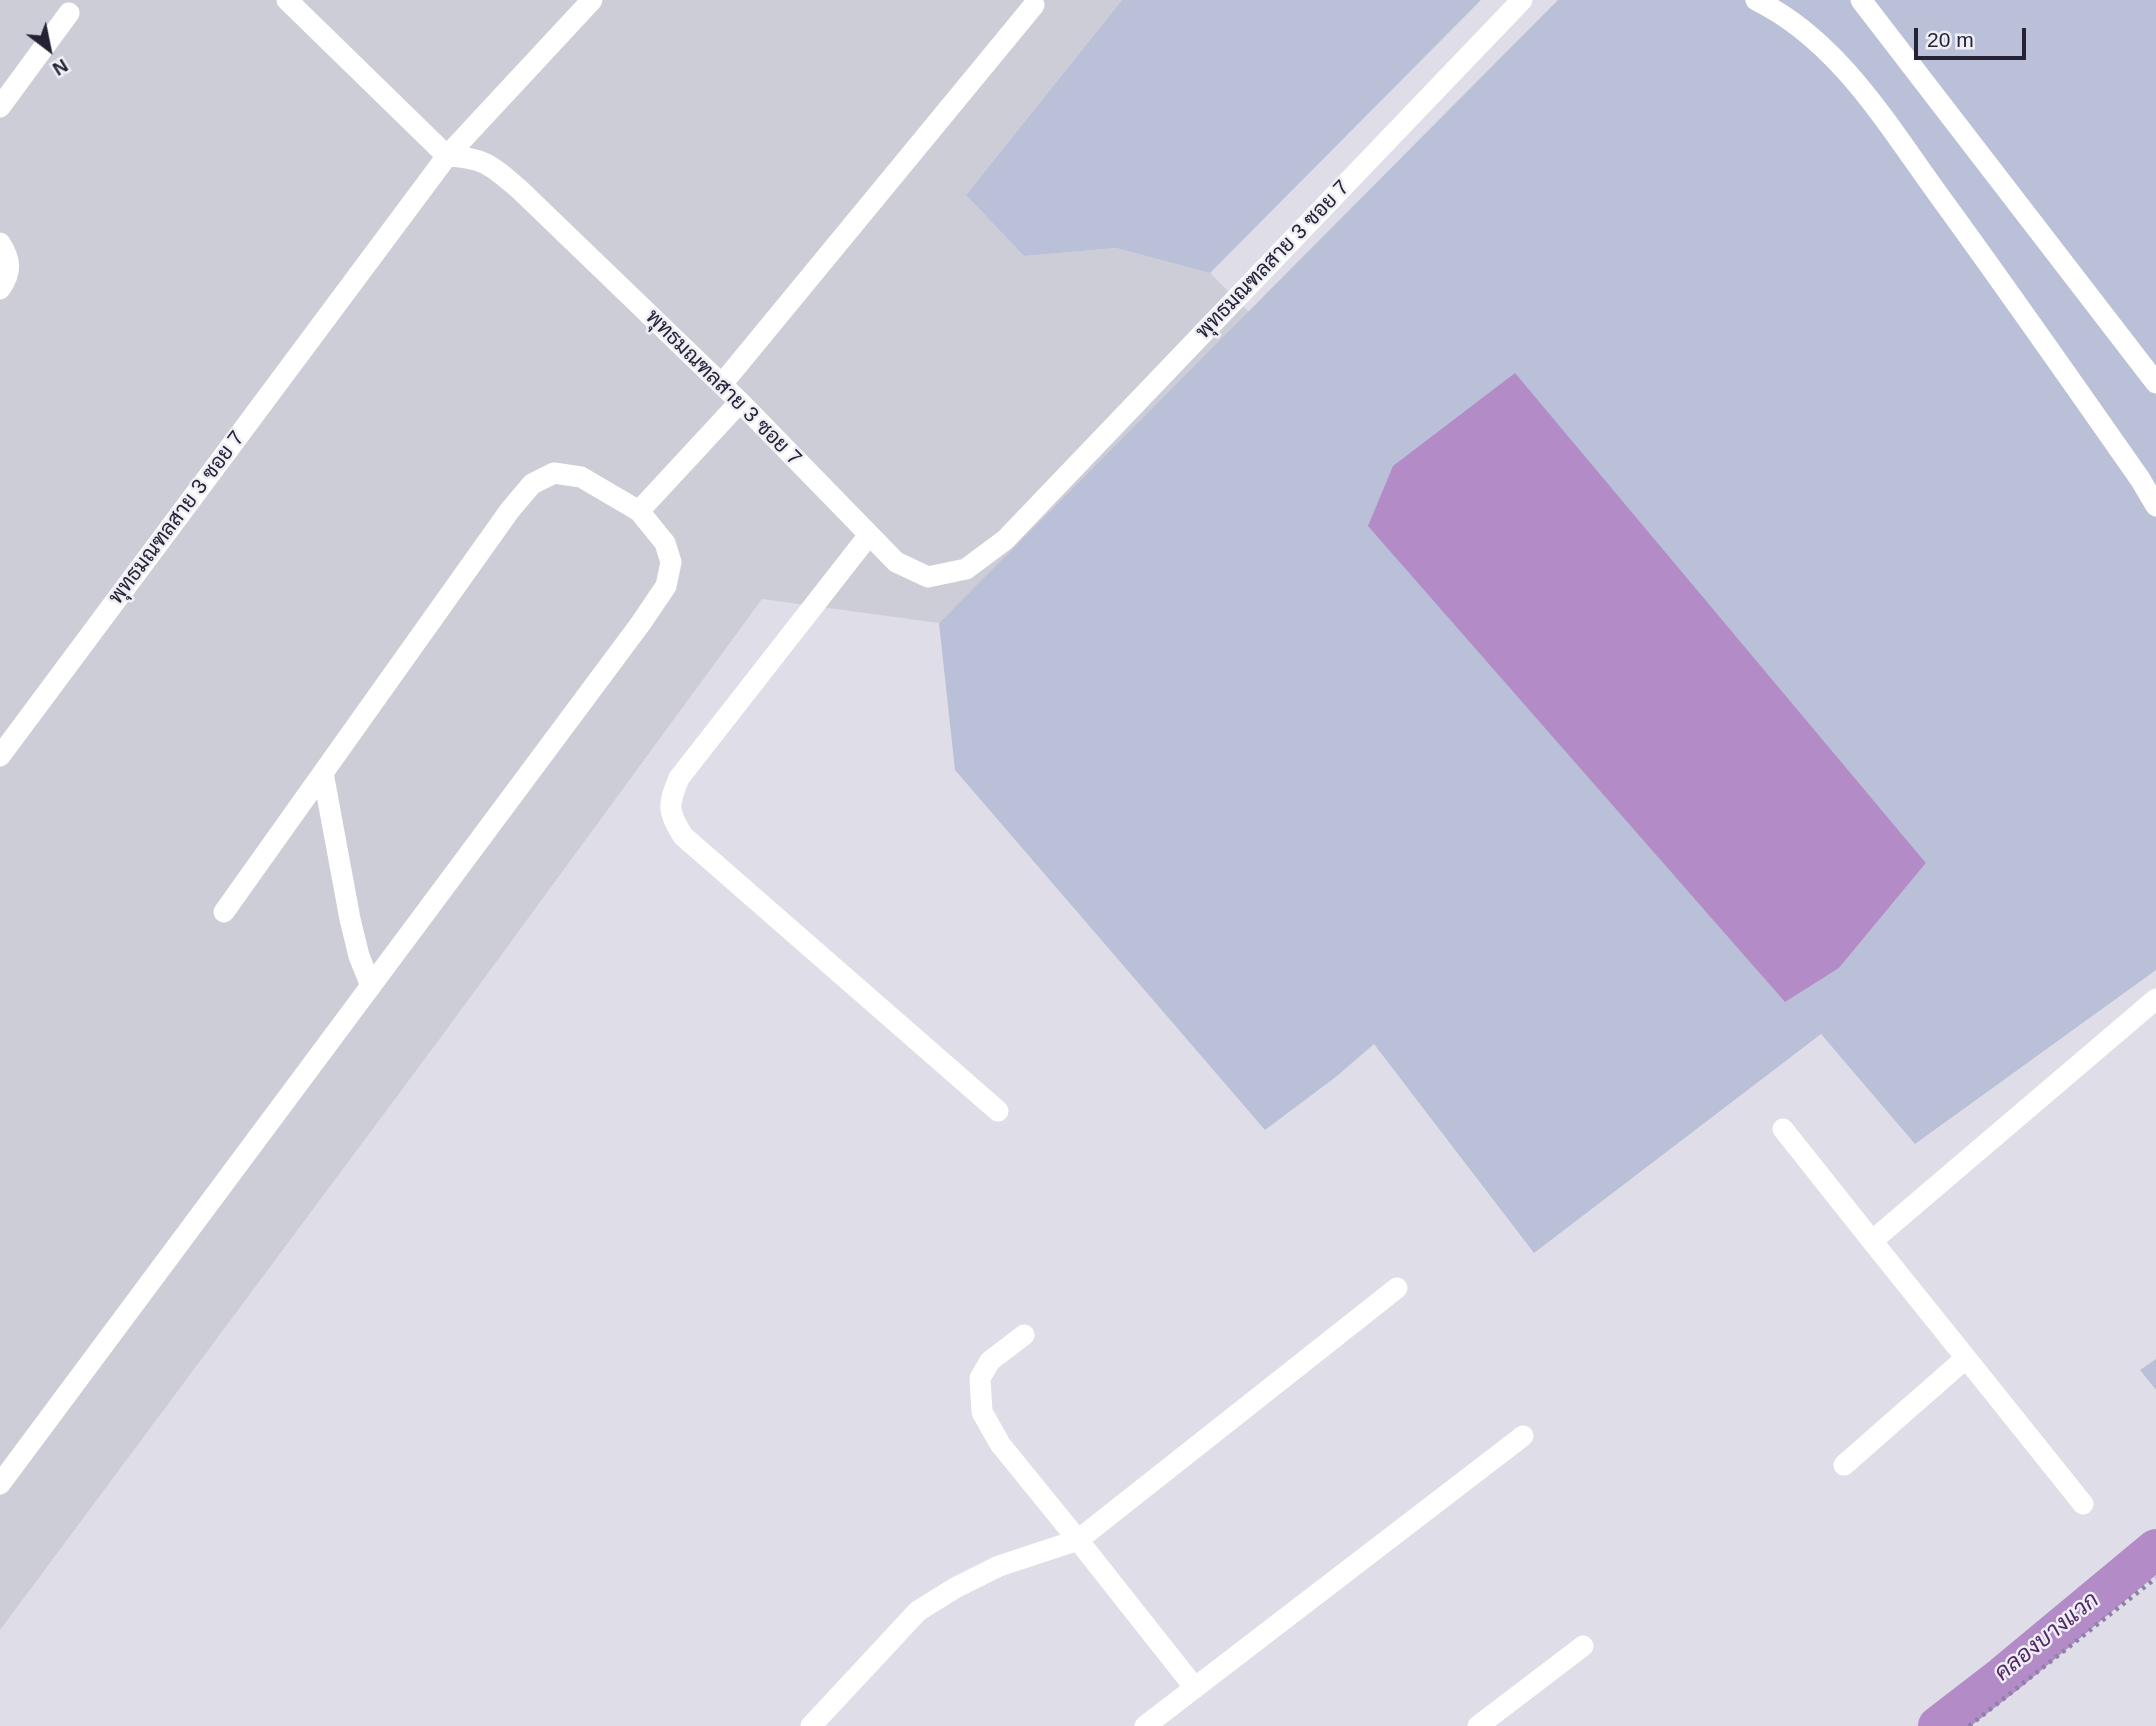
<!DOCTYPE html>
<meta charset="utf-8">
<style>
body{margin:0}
#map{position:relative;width:2156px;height:1726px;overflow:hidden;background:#dfdee8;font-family:Helvetica,sans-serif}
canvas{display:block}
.north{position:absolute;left:14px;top:14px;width:70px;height:70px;-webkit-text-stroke:5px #eeeef5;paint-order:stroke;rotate:148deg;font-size:19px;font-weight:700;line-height:28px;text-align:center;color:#262235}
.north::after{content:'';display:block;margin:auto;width:24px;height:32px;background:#262235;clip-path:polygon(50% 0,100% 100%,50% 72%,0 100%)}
.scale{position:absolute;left:1914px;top:28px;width:112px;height:32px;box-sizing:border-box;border:4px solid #262235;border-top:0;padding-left:9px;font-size:21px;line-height:24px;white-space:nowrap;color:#262235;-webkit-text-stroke:5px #eeeef5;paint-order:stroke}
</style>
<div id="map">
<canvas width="2156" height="1726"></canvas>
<div class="north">N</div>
<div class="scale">20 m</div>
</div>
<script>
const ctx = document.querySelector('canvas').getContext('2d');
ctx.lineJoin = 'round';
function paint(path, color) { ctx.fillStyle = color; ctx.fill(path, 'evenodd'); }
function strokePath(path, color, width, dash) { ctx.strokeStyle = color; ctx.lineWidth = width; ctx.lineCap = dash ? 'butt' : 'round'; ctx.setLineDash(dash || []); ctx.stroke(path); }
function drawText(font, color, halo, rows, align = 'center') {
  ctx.font = font + ' Helvetica,Sarabun,sans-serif'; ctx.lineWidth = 5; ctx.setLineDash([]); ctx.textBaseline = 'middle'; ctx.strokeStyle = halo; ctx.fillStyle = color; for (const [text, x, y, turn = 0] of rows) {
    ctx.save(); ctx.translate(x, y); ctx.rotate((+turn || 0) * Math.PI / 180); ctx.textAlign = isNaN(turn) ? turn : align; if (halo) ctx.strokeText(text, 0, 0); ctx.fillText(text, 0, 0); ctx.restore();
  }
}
paint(new Path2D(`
 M0,0H1122L966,195L1024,256L1116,248L1210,273L1249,312L939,623L762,599L447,1029L0,1630Z`), '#cdcdd7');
paint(new Path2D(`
 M1122,0H1481L1210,273L1116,248L1024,256L966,195Z
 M1558,0H2156V970L1915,1144L1821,1034L1534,1253L1374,1044L1337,1076L1265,1130L955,770L939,623ZM1515,374L1926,863L1839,968L1785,1001Z
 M2156,1359V1390L2140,1370Z`), '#b9c0d7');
paint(new Path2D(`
 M1515,373L1926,863L1839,968L1785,1002L1368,526L1393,466Z`), '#b38cc7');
strokePath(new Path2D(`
 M1938,1726L2003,1676L2156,1549`), '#b38cc7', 40);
strokePath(new Path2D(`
 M1969,1726L2156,1578`), '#8a82a8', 4.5, [3.5, 5]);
strokePath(new Path2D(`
 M287,0L447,156L592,0
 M1756,0C1840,41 1890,129 1943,201C2010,293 2075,386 2140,479L2156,506
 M1861,0L2156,383
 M0,107L69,13
 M0,243C11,260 12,272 0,289
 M722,384L1034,5
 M639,511L740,402
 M869,535L679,778C668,805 667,810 683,836L998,1111
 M0,756L447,156C485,158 491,165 519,189L740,402L896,562L928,577L966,569L1005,540L1522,0
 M323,773L350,919L359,956L371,986
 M1783,1129L1872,1241
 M1966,1358L2083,1504
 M1844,1465L1966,1358L1872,1241L2156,999
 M0,1484L641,623L666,586L671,562L665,543L639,511L581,477L554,473L532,484L510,510L224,912
 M1195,1688L1078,1540L1397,1288
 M811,1726L918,1611L955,1588L999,1566L1078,1540L1000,1444L982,1412L980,1378L990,1361L1024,1335
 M1145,1726L1523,1436
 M1478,1726L1583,1646`), '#fff', 21);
drawText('21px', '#262235', '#eeeef5', [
 ["พุทธมณฑลสาย 3 ซอย 7",1273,260,-46],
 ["พุทธมณฑลสาย 3 ซอย 7",723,388,45],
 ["พุทธมณฑลสาย 3 ซอย 7",177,518,-53]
]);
drawText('italic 23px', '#532469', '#eeeef5', [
 ["คลองบางแวก",2047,1637,-39]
]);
</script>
